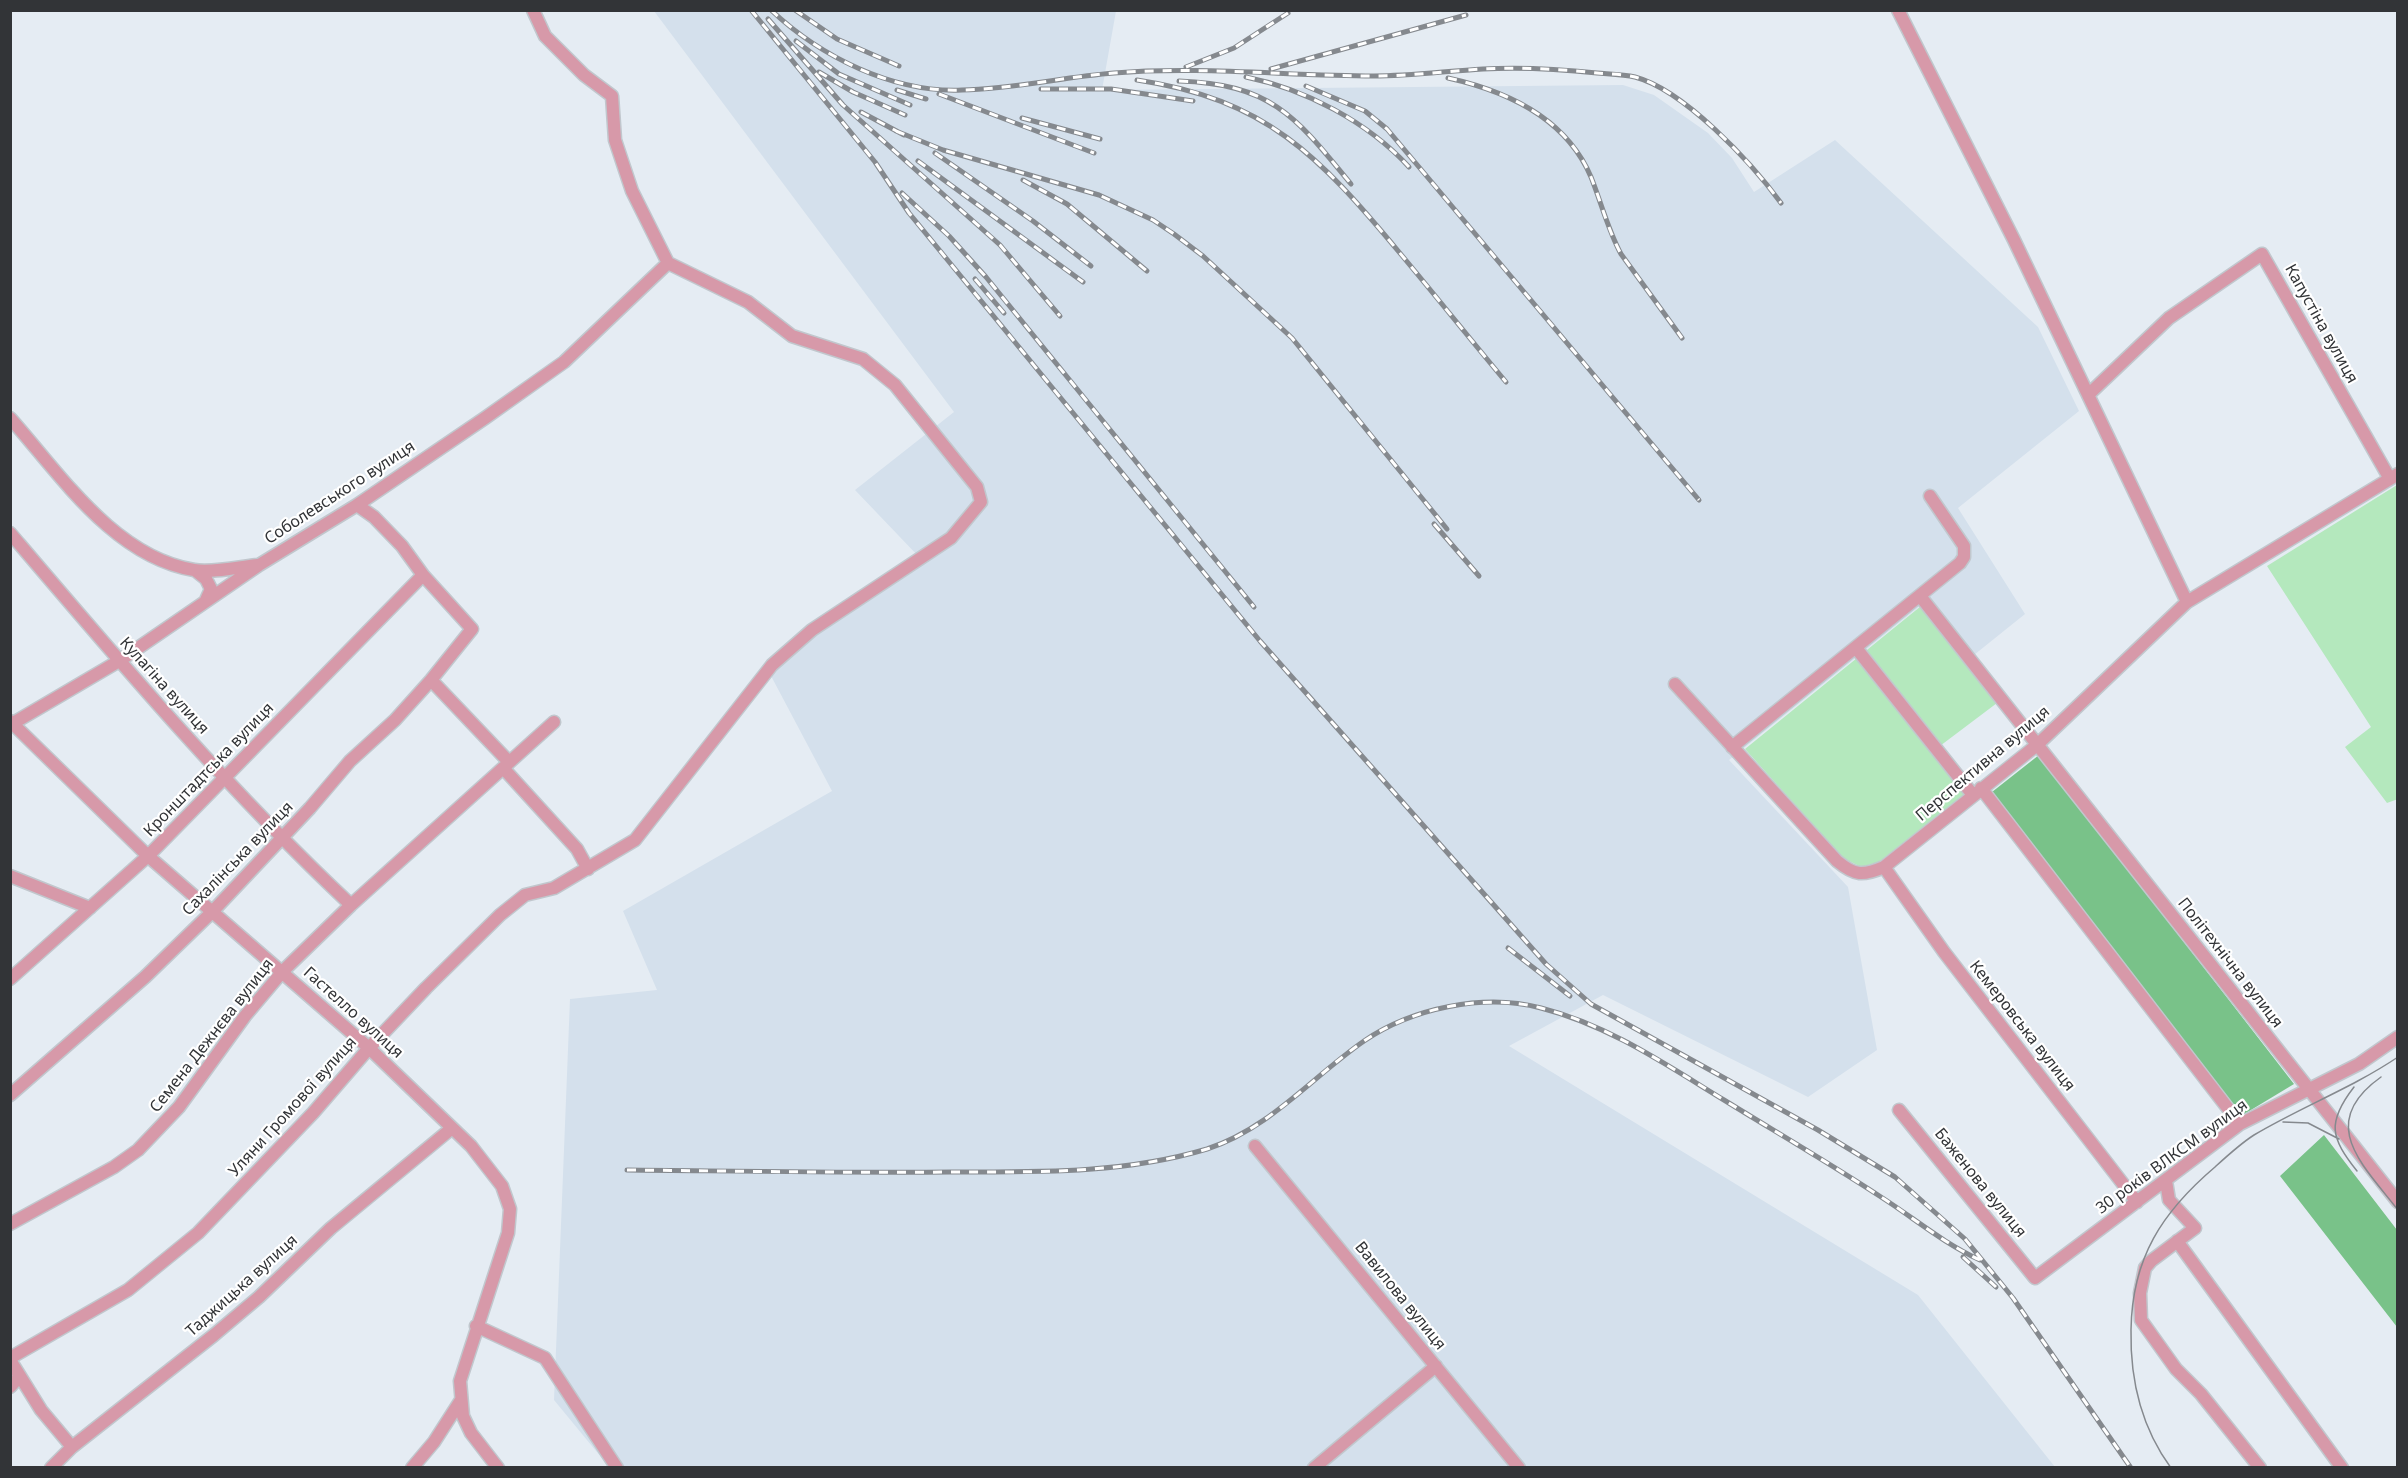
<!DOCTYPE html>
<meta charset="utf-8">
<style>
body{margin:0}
#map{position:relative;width:2408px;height:1478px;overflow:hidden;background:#e5ecf3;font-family:"Noto Sans",sans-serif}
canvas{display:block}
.frame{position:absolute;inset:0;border:12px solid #323437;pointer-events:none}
</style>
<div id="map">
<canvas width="2408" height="1478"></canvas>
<div class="frame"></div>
</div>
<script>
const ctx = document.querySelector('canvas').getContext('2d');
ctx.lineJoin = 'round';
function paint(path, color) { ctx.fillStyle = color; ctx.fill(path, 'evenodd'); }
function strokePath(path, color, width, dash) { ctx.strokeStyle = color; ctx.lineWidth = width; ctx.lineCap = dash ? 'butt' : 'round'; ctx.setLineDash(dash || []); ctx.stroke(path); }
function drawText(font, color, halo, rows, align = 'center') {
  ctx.font = font + ' "Noto Sans",sans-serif'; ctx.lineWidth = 4.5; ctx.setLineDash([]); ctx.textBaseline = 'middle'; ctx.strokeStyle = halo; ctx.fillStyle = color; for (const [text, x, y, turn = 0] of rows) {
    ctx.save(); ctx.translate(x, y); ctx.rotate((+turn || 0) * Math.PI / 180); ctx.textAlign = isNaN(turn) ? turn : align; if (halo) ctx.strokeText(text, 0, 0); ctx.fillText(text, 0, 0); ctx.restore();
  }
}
paint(new Path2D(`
 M654,11H1116L1102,90L1623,85L1654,95L1708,133L1732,158L1754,192L1835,140L2038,327L2079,411L1958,508L2025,614L1964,663L1920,606L1729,760L1848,887L1877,1050L1808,1097L1603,995L1509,1046L1918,1295L2055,1467L610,1468L554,1400L570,999L657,990L623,911L832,791L770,674L772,665L920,558L855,490L954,412Z`), '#d4e0ec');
paint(new Path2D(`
 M2397,485L2398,799L2387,803L2345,747L2371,727L2267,566Z
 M1921,606L1997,703L1932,752L1965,794L1879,862L1861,867L1843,858L1745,749Z`), '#b4e8bd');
paint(new Path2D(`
 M2039,755L2294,1084L2241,1116L1992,792Z
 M2324,1135L2397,1230V1327L2280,1176Z`), '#79c289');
const minor = new Path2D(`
 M1898,10L2014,240L2187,602
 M2088,395L2169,318L2262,254L2390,479
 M10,418C60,474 114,557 194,570C213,573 239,567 258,565
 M10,533C119,661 228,790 351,905
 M196,571L206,579L211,589L206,600
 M1920,596L2398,1202
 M1856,648L1973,795
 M431,680L509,762
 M1675,684L1837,861C1855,876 1863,876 1884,867L2037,745L2187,602L2398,474
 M10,721L148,856L369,1048L471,1146L502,1186L510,1209L508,1233L460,1381L463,1416L471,1433L498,1468
 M10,725L119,661L259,565L357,505L485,418L564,362L668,263
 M1732,747L1960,563L1964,557V546L1930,496
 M504,769L577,849L588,869
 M1981,788L2240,1124
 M1884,867L1944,952L2137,1202
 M10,876L90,908
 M10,979L148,856L423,575
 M10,1095L145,977L213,911L310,808L350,761L395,720L431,680L472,629L423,575L402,546L374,517L357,505
 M1899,1110L2035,1278L2240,1124L2359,1064L2398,1037
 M1255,1146L1519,1468
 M2166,1181L2169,1200L2195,1228L2151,1261L2145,1268L2140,1293L2141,1320L2176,1369L2201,1394L2260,1468
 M10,1224L114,1167L138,1150L179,1107L245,1016L283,971L351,905L554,722
 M2177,1241L2342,1468
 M476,1326L545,1358L617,1468
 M10,1358L128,1290L198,1233L313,1113L369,1048L426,988L500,915L525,895L554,888L635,840L772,665L812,630L951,538L981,502L977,487L895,385L863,359L792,336L748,302L668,263L632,191L615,140L612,96L584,75L545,36L533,10
 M10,1360L41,1410L72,1447
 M10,1387L20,1376
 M51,1468L72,1447L214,1335L259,1297L331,1228L452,1128
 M412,1468L434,1442L461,1400
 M1314,1468L1436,1366`);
strokePath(minor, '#c1c7cd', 15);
strokePath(minor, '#d799a9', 12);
strokePath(new Path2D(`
 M2381,1077C2316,1123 2362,1164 2398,1210
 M2354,1087C2326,1123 2331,1138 2357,1171
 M2283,1122L2308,1123L2339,1139
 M2171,1468C2141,1427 2130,1380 2131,1330C2132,1258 2162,1212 2215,1167C2227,1156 2240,1144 2254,1135C2301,1107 2352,1088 2398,1057`), '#85898e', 1.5);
const rail = new Path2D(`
 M751,10L875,162L909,213L1260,641L1546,964L1591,1004L1818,1130L1895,1177L1965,1239L2013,1298L2131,1468
 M771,10C821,57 893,93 962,90C1013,89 1063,77 1114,73C1200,66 1288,76 1374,76C1410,76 1447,71 1483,69C1521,67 1559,69 1597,73C1609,74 1623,74 1635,77C1684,90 1751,162 1781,203
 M795,10L837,39L899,66
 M768,19L843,105L1000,245L1060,316
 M796,41L839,74L910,105
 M1186,67L1234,48L1288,13
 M1271,69L1466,15
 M819,72L853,92L905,115
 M1246,77C1305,89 1368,122 1409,167
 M1448,78C1507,91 1566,118 1591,177C1601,202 1608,230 1621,254L1682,338
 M1137,80C1266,99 1319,156 1399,252C1435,295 1470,339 1506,382
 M1179,81C1272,84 1296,117 1351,184
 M1306,86L1365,111L1387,129L1699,500
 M1041,89H1111L1193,101
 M897,90L926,99
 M939,94L1094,153
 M861,112L904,135
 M1022,118L1100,139
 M896,131L943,150L1099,195L1153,220L1174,234L1203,256L1292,338L1447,529
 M935,153L1033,221L1091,266
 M918,161L1083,282
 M1023,180L1067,204L1147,271
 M902,193L949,236L986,277L1254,607
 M975,279L1004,313
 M1434,524L1479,576
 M1508,948L1570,996
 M627,1170C735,1171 843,1173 951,1172C1038,1172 1123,1174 1207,1149C1269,1129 1312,1077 1364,1041C1412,1008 1484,993 1541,1008C1608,1025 1665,1064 1724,1100C1776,1132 1829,1163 1881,1197C1914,1218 1943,1243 1980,1260
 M1963,1257L1996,1287`);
strokePath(rail, '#85898e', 5);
strokePath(rail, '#fff', 3, [9]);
drawText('16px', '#323437', '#fff', [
 ["Капустіна вулиця",2321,324,61],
 ["Соболевського вулиця",340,493,-33],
 ["Кулагіна вулиця",164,686,48],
 ["Перспективна вулиця",1983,764,-40],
 ["Кронштадтська вулиця",209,770,-46],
 ["Сахалінська вулиця",238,859,-46],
 ["Політехнічна вулиця",2230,963,52],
 ["Гастелло вулиця",353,1013,42],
 ["Кемеровська вулиця",2022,1026,52],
 ["Семена Дежнєва вулиця",212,1036,-52],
 ["Уляни Громової вулиця",293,1107,-48],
 ["30 років ВЛКСМ вулиця",2172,1157,-36],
 ["Баженова вулиця",1980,1183,51],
 ["Таджицька вулиця",242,1286,-42],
 ["Вавилова вулиця",1400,1296,51]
]);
</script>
